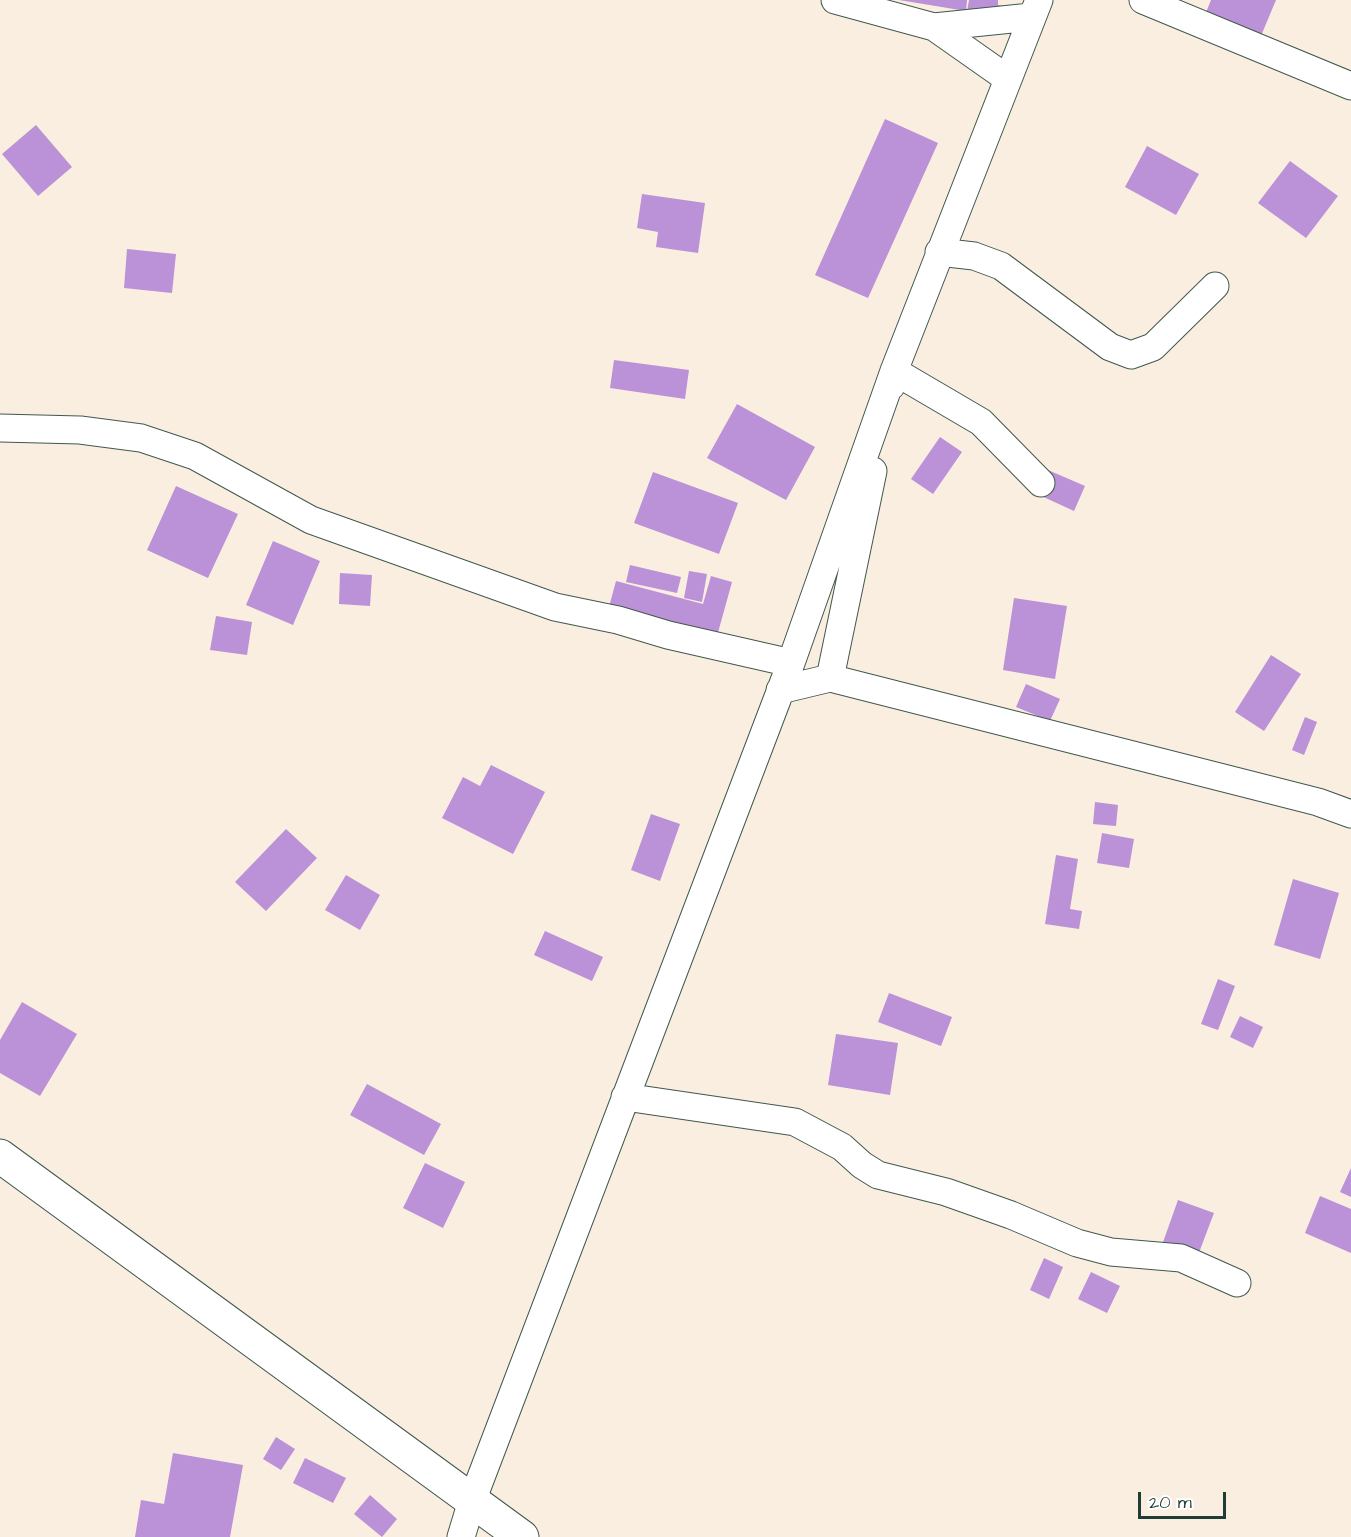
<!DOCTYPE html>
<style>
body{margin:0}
#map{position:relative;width:1351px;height:1537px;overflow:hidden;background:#faeee1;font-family:"Architects Daughter",sans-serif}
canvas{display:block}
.scale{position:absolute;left:1138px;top:1492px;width:88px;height:27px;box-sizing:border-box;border:3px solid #1f3d34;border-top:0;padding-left:8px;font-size:18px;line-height:21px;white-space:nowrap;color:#1f3d34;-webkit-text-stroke:4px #fff;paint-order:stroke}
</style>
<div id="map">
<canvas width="1351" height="1537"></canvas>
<div class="scale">20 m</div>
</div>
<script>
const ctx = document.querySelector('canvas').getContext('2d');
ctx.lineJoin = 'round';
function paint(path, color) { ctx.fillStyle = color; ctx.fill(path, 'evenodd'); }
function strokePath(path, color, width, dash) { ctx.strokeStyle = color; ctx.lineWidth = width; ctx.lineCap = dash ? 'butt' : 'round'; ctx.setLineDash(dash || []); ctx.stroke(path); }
paint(new Path2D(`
 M899,0H967L966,11Z
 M969,0H998V5L1005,6L967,11Z
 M1211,0H1276L1258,43L1203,20Z
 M885,119L938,143L868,298L815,275Z
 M36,125L72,167L38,196L2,154Z
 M1147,146L1199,174L1176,215L1125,187Z
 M1290,161L1338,196L1306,238L1258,203Z
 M642,194L705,203L698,253L656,247L658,232L637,228Z
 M127,249L176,254L172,293L124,288Z
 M614,360L689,370L685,399L610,388Z
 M737,404L815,447L786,500L707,458Z
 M940,437L962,452L933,494L911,479Z
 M1048,470L1085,486L1074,511L1037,494Z
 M653,472L738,503L719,554L634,523Z
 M176,486L238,514L208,578L147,550Z
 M273,541L320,561L293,625L246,605Z
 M630,565L681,577L677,593L626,582Z
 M689,571L707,574L702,602L684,598Z
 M340,573L372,575L370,606L339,604Z
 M711,576L732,582L714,647L606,618L616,581L703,604Z
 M1014,598L1067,606L1055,679L1003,670Z
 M216,616L252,622L247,655L210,650Z
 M1271,655L1301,674L1264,731L1235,712Z
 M1026,684L1060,699L1050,721L1016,707Z
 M1305,717L1317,722L1304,755L1292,750Z
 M491,765L545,792L513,854L442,818L463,777L480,786Z
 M1095,802L1118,805L1116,826L1093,824Z
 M651,814L680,824L660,881L631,870Z
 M286,829L317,858L266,911L235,882Z
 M1102,833L1134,839L1129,868L1097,863Z
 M1056,855L1078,859L1070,909L1082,911L1079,929L1045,924Z
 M346,875L380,895L360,930L325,910Z
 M1293,879L1339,893L1320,959L1274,945Z
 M545,931L603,957L592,981L534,955Z
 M1218,979L1235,986L1218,1030L1201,1024Z
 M889,993L952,1017L941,1046L878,1022Z
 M22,1002L77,1034L40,1096L0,1073V1040Z
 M1240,1016L1263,1027L1253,1048L1230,1037Z
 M836,1034L898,1043L890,1095L828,1085Z
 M367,1084L441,1124L424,1155L350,1115Z
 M425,1163L465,1182L443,1228L403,1208Z
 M1351,1168V1197L1340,1192Z
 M1320,1196L1351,1209V1253L1305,1233Z
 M1178,1200L1214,1213L1192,1271L1157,1259Z
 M1044,1258L1063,1267L1049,1299L1030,1290Z
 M1091,1272L1120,1286L1107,1313L1078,1299Z
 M276,1437L295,1449L281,1470L263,1459Z
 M173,1453L243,1465L230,1537H135L141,1500L164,1504Z
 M305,1458L346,1478L333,1503L293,1483Z
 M370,1495L397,1519L382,1537L354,1514Z`), '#bb91d7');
const minor = new Path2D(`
 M835,0L934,27L1008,79
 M1143,0L1351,86
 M934,27L1031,17
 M939,252L974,256L1001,266L1110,347L1131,355L1153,347L1215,286
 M891,386L894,371L981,422L1041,483
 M0,428L80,430L141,438L195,456L311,520L555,607L618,620L668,635L791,663
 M830,678L873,471
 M780,690L830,678L1318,802L1351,814
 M625,1097L795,1122L842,1147L862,1165L878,1175L946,1192L1011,1215L1077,1243L1111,1252L1181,1258L1237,1283
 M461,1537L472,1501L791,663L894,371L1039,0`);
const tertiary = new Path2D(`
 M0,1156L522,1537`);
strokePath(minor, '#40584e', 29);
strokePath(tertiary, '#40584e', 35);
strokePath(minor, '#fff', 27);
strokePath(tertiary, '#fff', 33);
</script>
